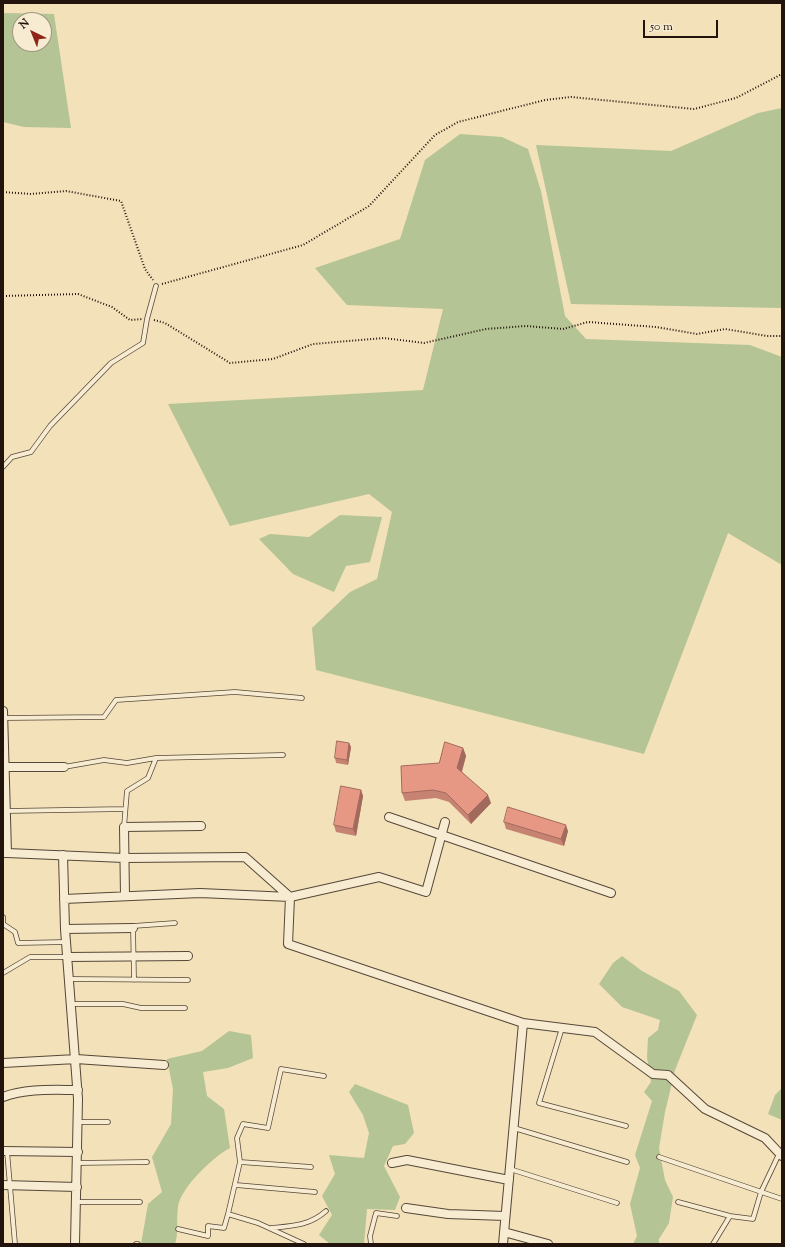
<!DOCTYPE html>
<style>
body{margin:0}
#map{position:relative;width:785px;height:1247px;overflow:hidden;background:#f2e1b9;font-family:"Sorts Mill Goudy",serif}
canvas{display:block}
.frame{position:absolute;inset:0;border:4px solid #22140d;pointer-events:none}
.north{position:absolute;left:12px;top:12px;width:40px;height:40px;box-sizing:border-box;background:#f7ecd2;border:1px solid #a29683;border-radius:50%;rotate:317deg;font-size:11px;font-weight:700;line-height:16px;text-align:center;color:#22140d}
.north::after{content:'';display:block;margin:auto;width:14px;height:18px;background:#8f2418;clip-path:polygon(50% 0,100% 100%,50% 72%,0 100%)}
.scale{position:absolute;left:643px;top:20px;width:75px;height:18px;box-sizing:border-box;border:2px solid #22140d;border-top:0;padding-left:5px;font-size:12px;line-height:14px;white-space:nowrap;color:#22140d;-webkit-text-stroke:3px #f7ecd2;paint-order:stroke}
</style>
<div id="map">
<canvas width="785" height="1247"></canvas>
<div class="frame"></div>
<div class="north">N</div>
<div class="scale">50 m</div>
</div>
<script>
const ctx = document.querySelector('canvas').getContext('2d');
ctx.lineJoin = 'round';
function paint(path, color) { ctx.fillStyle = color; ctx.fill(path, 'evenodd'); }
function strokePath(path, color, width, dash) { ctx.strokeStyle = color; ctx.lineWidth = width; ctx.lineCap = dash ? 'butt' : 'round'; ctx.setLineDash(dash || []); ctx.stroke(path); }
paint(new Path2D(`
 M3,13L54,14L71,128L24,127L3,122ZM20,20H44V44H20Z
 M782,108V308L571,304L536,145L671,151L758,113Z
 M460,134L502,137L528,149L541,191L565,316L586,339L750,345L782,357V565L728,533L644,754L316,670L312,628L350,592L377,579L392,512L369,494L230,526L168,404L423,390L443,309L347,305L315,268L400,239L425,160Z
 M340,515L382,517L370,562L346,566L334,592L293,574L259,539L270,534L309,537Z
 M622,956L642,971L679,991L697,1015L675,1070L665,1112L659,1148L665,1180L673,1197L669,1223L659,1239V1244H633L637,1236L630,1204L640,1168L635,1155L652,1101L644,1092L651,1082L647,1057L648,1038L658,1030L660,1020L622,1007L599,984L613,963Z
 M229,1031L251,1035L253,1058L228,1068L203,1072L207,1096L224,1109L230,1148C214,1156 180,1188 178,1207C176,1219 179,1233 175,1244H141L148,1204L162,1192L152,1157L171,1124L173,1089L167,1059L202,1051Z
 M355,1084L408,1105L414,1133L405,1144L393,1146L384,1166L400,1197L395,1210L367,1209L364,1244H330L319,1235L332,1215L322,1196L335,1174L329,1155L364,1158L369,1133L363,1115L349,1092Z
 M782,1088V1120L768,1114L775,1095Z`), '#b5c494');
const service = new Path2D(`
 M3,467L12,457L31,452L50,426L111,363L143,343L147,319L156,286
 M4,718L104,717L116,700L235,692L302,698
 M64,767L104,760L127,763L156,758
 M5,811L125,809
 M124,827L127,791L148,778L156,758L283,755
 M3,917V924L15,932L18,943L66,942
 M3,973L30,957H67
 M69,979L188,980
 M134,980L133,926L175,923
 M71,1004H123L141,1008H185
 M562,1028L539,1103L626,1126
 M78,1122H108
 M514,1128L627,1162
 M7,1151L15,1244
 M659,1157L782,1199
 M240,1162L311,1167
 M77,1163L147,1162
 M510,1169L617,1203
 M236,1185L315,1192
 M76,1202H140
 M678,1202L730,1216
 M271,1228C292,1226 309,1226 326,1211
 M178,1229L208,1236V1226L224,1228L228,1214
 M136,1244H138
 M304,1244L258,1223L228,1214L240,1162L237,1138L243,1124L268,1128L281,1069L324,1076
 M371,1244L370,1236L376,1213L397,1216
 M713,1244L730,1216L753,1219L761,1192L779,1154`);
const minor = new Path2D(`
 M3,711L7,853H3
 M3,767H64
 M389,817L611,893
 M445,822L426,892L379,877L290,897L288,944L523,1023L503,1244
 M7,853L124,858L245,857L290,897
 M63,855L65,929L78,1099L75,1244
 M125,896L124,827L201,826
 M64,899L200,893L290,897
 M65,929L133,928
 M67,957L188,956
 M523,1023L595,1032L653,1074L668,1075L705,1109L765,1138L782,1156
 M3,1063L76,1059L164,1065
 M3,1097C26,1088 54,1090 78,1090
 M3,1151L78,1152
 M392,1163L407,1160L509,1180
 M3,1185L77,1187
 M406,1208L448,1214L505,1216
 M504,1232L548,1244`);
strokePath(service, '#564738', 5.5);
strokePath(minor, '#564738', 10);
strokePath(new Path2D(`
 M3,192L31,194L66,191L121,201L145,269L153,280
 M162,284L303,245L369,206L435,135L458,122L545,100L571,97L694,109L736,98L782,74
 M3,296L78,294L112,307L130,320L142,319
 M154,320L165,323L230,363L273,359L313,344L384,338L424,343L486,329L526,326L563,329L588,322L656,327L697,334L725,329L767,336H782`), '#22140d', 2, [1, 2]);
strokePath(service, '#f7ecd2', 4);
strokePath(minor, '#f7ecd2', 8);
paint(new Path2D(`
 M349,743L351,747L348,765L336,763L335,758Z
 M463,748L466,756L462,772L491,803L471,824L449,802L436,798L405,801L402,793L439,763Z
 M361,790L363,796L356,836L336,832L334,825Z
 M504,822L568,831L564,846L506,829Z`), '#c78372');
paint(new Path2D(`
 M349,743L351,747L348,765L347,760Z
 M463,748L466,756L460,777L457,768Z
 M361,790L363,796L356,836L353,829Z
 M488,795L491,803L471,824L468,815Z
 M566,825L568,831L564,846L561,839Z`), '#a26a5d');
const building = new Path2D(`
 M337,741L349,743L347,760L335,758Z
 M445,742L463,748L457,768L488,795L468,815L446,793L433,790L402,793L401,766L439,763Z
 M341,786L361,790L353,829L334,825Z
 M508,807L566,825L561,839L504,822Z`);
paint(building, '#e79885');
strokePath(building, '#a26a5d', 1);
</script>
